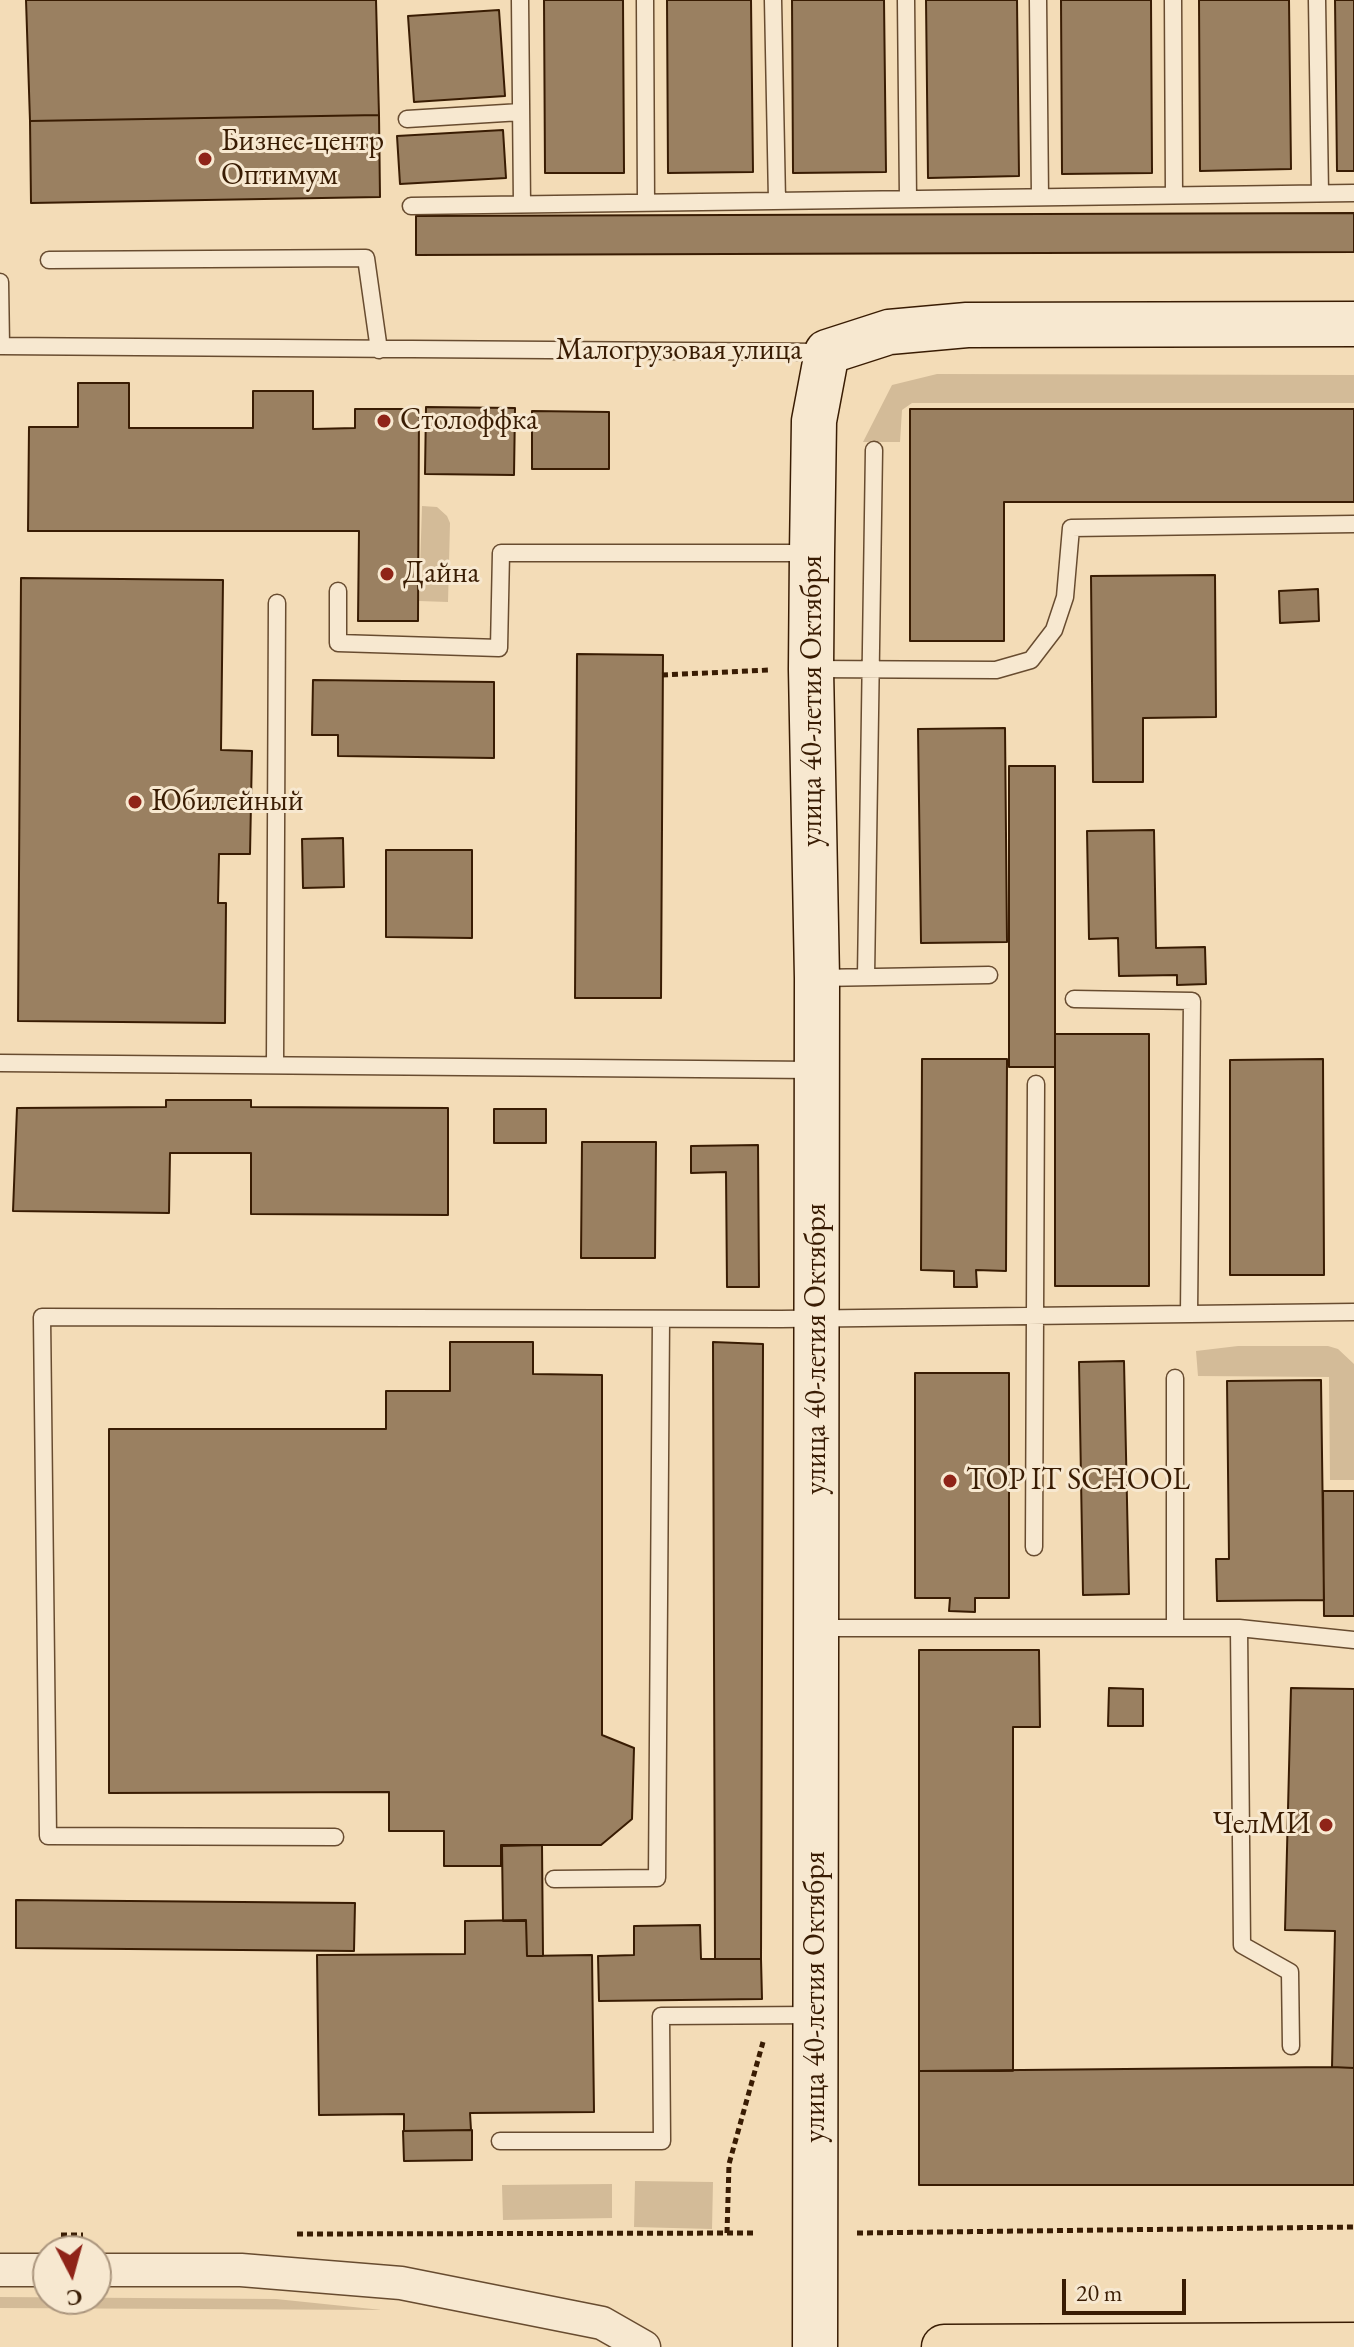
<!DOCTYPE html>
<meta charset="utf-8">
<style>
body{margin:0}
#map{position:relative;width:1354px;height:2347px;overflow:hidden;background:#f3dcb7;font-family:"EB Garamond",serif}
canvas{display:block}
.north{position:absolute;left:32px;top:2235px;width:80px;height:80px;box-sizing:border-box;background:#f7e8d0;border:2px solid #ab967e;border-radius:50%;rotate:174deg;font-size:22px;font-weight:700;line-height:32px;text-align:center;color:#391c03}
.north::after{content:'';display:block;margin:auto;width:28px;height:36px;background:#8f2418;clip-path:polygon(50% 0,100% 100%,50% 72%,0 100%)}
.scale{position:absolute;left:1062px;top:2279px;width:124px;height:36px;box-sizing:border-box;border:4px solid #391c03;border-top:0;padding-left:10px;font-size:24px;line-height:28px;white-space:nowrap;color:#391c03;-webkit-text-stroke:6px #f7e8d0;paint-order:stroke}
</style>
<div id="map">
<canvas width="1354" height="2347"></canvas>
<div class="north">С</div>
<div class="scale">20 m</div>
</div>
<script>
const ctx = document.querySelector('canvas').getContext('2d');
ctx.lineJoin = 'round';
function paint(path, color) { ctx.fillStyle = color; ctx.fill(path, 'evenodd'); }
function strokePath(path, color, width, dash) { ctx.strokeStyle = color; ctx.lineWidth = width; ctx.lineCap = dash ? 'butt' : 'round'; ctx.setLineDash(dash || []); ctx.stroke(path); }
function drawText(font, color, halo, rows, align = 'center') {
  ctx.font = font + ' "EB Garamond",serif'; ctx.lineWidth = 6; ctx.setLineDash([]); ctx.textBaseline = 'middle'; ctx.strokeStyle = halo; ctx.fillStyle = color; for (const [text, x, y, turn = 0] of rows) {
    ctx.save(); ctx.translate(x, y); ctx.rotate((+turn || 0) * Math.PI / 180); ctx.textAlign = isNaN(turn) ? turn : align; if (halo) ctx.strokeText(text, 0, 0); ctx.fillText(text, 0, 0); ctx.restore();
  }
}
paint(new Path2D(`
 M937,374L1354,375V403H912L902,410L900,442H863L892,385Z
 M422,506L437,507L447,516L450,523L448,602L419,601Z
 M1238,1346H1328L1338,1349L1354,1364V1480H1330L1329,1377L1198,1376L1196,1351Z
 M635,2181L713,2182L712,2229L634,2227Z
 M612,2184V2218L503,2220L502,2185Z
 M0,2297L276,2299L382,2310L0,2308Z`), '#d3bb98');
const building = new Path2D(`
 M26,0H376L379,115L30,121Z
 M544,0H623L624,173H545Z
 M667,0H751L753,172L668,173Z
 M792,0H884L886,172L793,173Z
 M926,0H1017L1019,176L928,178Z
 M1061,0H1151L1152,173L1062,174Z
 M1199,0H1289L1291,169L1200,171Z
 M1335,0H1354V171H1337Z
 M499,10L505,96L414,102L408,16Z
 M379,115L380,197L31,203L30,121Z
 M503,130L506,178L400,184L397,136Z
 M1354,213V252L416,255V216Z
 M78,383H129V428H253V391H313V429L355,428V409H419L418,621H358L359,531H28L29,427H78Z
 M426,407L515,408L514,475L425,474Z
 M910,409H1354V502H1004V641H910Z
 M532,411L609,412V469H532Z
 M1215,575L1216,717L1143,718V782H1093L1091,576Z
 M21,578L223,580L221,750L252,751L250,854H219L218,903H226L225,1023L18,1021Z
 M1318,589L1319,621L1280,623L1279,591Z
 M577,654L663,655L661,998H575Z
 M313,680L494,682V758L338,756V735H312Z
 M1005,728L1007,942L921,943L918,729Z
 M1009,766H1055V1067H1009Z
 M1154,830L1156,948L1205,947L1206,984L1177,985V975L1119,976L1118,938L1089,939L1087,831Z
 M343,838L344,887L303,888L302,839Z
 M386,850H472V938L386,937Z
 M1055,1034H1149V1286H1055Z
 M922,1059H1007L1006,1271L976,1270L977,1287H954V1271L921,1270Z
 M1323,1059L1324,1275H1230V1060Z
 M166,1100H251V1107L448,1108V1215L251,1214V1153H170L169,1213L13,1211L17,1108L166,1107Z
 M494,1109H546V1143H494Z
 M582,1142H656L655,1258H581Z
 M758,1145L759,1287H727L726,1172L691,1173V1146Z
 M450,1342H533V1374L602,1375V1735L634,1748L632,1819L601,1845H501V1866H444V1831H389V1792L109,1793V1429H386V1391H450Z
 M713,1342L763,1344L761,1959H715Z
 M1124,1361L1129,1594L1083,1595L1079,1362Z
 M915,1373H1009V1598H975V1612L949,1611L950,1598H915Z
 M1321,1380L1324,1600L1217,1601L1216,1559H1229L1227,1381Z
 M1323,1491H1354V1616H1324Z
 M919,1650H1039L1040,1727H1013V2071H919Z
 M1109,1688L1143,1689V1726H1108Z
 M1291,1688L1354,1689V2068L1332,2067L1335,1931L1285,1930Z
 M542,1845L543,1956H527L526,1921H503L502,1846Z
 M16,1900L355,1903L354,1951L16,1948Z
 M526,1920L527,1956L592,1955L594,2112L470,2113L471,2130L404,2131V2114L319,2115L317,1955L465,1954V1921Z
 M700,1925L701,1959H761L762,1999L599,2001L598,1956L634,1955V1926Z
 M1332,2067L1354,2068V2185H919V2071Z
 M472,2130V2160L404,2161L403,2131Z`);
paint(building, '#9a8061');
strokePath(building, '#391c03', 2);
const lane = new Path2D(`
 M520,0L522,204
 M645,0L646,202
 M773,0L777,200
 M906,0L908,198
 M1038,0L1040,197
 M1173,0L1174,195
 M1317,0L1320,193
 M407,119L521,112
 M411,206L1354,193
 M49,260L366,258L379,350
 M0,282L1,346L823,352
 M338,591V643L499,648L501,553H810
 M811,669L996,670L1031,660L1054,630L1065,597L1071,528L1354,524
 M866,976L874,450
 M819,978L989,975
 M1074,999L1192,1001L1189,1314
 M0,1063L814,1070
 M275,1064L277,603
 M1175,1378V1628
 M1034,1547L1036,1084
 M818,1628H1239L1354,1640
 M1239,1628L1242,1945L1290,1972L1291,2046
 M335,1837L48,1836L42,1317L781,1319L1354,1312
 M554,1879L657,1878L661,1319
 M500,2141H662L661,2016L814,2015`);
const street = new Path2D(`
 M0,2270H48
 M96,2270H241L401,2283L602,2323L644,2347`);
const secondary = new Path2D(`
 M815,2347L817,978L811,669L812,553L814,421L827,352L889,332L967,325L1354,324`);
const primary = new Path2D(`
 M944,2347L1354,2345`);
strokePath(lane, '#684c30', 19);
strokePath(street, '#684c30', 35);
strokePath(secondary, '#391c03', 47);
strokePath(primary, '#391c03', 47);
strokePath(new Path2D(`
 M662,675L770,670
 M727,2233L729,2164L763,2042
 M857,2233L1354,2227
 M297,2234L756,2233
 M61,2235H83`), '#391c03', 5, [6, 4]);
strokePath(lane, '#f7e8d0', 16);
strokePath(street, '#f7e8d0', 32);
strokePath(secondary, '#f7e8d0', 44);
strokePath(primary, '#f3dcb7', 44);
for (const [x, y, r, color] of [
 [205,159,8,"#8f2418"],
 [384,421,8,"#8f2418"],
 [387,574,8,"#8f2418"],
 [135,802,8,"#8f2418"],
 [950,1481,8,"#8f2418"],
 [1326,1825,8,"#8f2418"]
]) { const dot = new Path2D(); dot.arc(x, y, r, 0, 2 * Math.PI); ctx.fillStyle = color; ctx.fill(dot); strokePath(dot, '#f7e8d0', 3); }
drawText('30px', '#391c03', '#f7e8d0', [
 ["Бизнес-центр",221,142],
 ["Оптимум",221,176],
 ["Столоффка",400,421],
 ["Дайна",403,574],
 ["Юбилейный",151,802],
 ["TOP IT SCHOOL",966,1481],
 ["ЧелМИ",1310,1825,"right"]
], 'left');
drawText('30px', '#391c03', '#f7e8d0', [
 ["Малогрузовая улица",679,351],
 ["улица 40-летия Октября",813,701,-90],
 ["улица 40-летия Октября",817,1349,-90],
 ["улица 40-летия Октября",816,1997,-90]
]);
</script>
